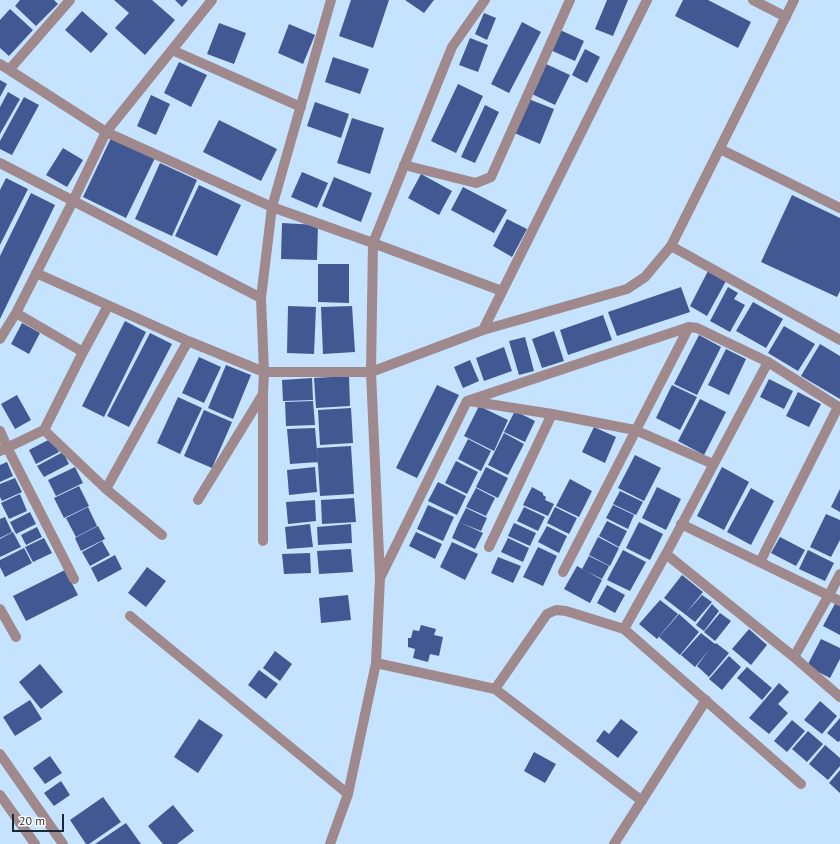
<!DOCTYPE html>
<style>
body{margin:0}
#map{position:relative;width:840px;height:844px;overflow:hidden;background:#c5e3ff;font-family:"PT Sans",sans-serif}
canvas{display:block}
.scale{position:absolute;left:12px;top:814px;width:52px;height:18px;box-sizing:border-box;border:2px solid #1c2a37;border-top:0;padding-left:5px;font-size:12px;line-height:14px;white-space:nowrap;color:#1c2a37;-webkit-text-stroke:3px #fff;paint-order:stroke}
</style>
<div id="map">
<canvas width="840" height="844"></canvas>
<div class="scale">20 m</div>
</div>
<script>
const ctx = document.querySelector('canvas').getContext('2d');
ctx.lineJoin = 'round';
function paint(path, color) { ctx.fillStyle = color; ctx.fill(path, 'evenodd'); }
function strokePath(path, color, width, dash) { ctx.strokeStyle = color; ctx.lineWidth = width; ctx.lineCap = dash ? 'butt' : 'round'; ctx.setLineDash(dash || []); ctx.stroke(path); }
paint(new Path2D(`
 M20,0H54L58,4L36,26L15,6Z
 M114,0H152L175,20L145,55L115,28L129,13Z
 M175,0H188L182,7Z
 M351,0H389L373,48L339,36Z
 M405,0H434L424,13Z
 M607,0H628L613,36L595,29Z
 M683,0H708L751,22L738,48L675,16Z
 M10,9L33,30L9,56L0,48V20Z
 M82,11L108,34L91,53L65,30Z
 M484,13L496,18L487,40L475,34Z
 M522,22L541,32L509,93L491,84Z
 M219,23L246,33L234,64L207,54Z
 M289,24L315,35L303,64L278,53Z
 M558,29L584,41L575,61L548,49Z
 M470,38L488,45L478,72L459,65Z
 M585,49L600,57L587,83L572,75Z
 M333,57L369,69L360,94L325,82Z
 M179,62L207,75L191,107L164,93Z
 M546,64L570,75L555,105L532,94Z
 M0,80L7,84L0,97Z
 M458,84L483,96L456,153L431,141Z
 M8,92L20,99L0,134V107Z
 M151,95L170,104L156,135L137,126Z
 M24,97L39,105L12,155L0,149V141Z
 M526,98L554,109L540,144L512,132Z
 M315,102L349,114L341,138L307,126Z
 M485,105L499,112L475,163L461,157Z
 M352,118L384,128L370,174L337,163Z
 M219,120L277,149L261,181L203,152Z
 M111,138L155,158L126,218L83,197Z
 M63,148L83,160L67,187L46,175Z
 M160,163L197,180L172,236L135,219Z
 M302,172L328,183L317,208L291,197Z
 M421,174L452,191L439,215L408,198Z
 M334,177L372,193L361,222L322,206Z
 M6,178L28,189L0,245V190Z
 M199,185L241,205L217,256L175,236Z
 M463,187L507,210L494,233L451,210Z
 M31,193L55,205L0,319V256Z
 M792,195L840,218V291L837,297L761,262Z
 M507,219L527,229L512,257L493,246Z
 M282,223L318,225L317,260L281,259Z
 M318,264H349V303L318,302Z
 M708,271L726,281L707,316L690,306Z
 M681,287L690,312L617,336L608,312Z
 M728,287L738,293L734,299L745,305L730,332L710,321Z
 M753,302L783,319L766,348L736,331Z
 M288,306L316,307L314,354L287,353Z
 M352,306L355,352L323,354L321,307Z
 M603,315L612,340L568,355L560,330Z
 M125,321L146,332L104,417L82,406Z
 M22,323L40,333L29,354L11,344Z
 M784,326L815,344L798,371L768,353Z
 M554,331L564,361L542,368L532,339Z
 M150,333L172,344L129,427L107,416Z
 M699,335L721,347L697,395L674,384Z
 M525,337L534,371L519,375L509,341Z
 M820,344L840,356V399L801,376Z
 M504,347L512,371L484,381L476,358Z
 M726,349L746,359L729,395L708,385Z
 M199,357L221,367L204,403L182,393Z
 M470,360L479,381L463,388L454,367Z
 M226,365L251,375L233,419L208,408Z
 M349,376L350,406L316,408L314,378Z
 M312,378L313,400L283,401L282,380Z
 M769,379L793,391L784,409L760,397Z
 M437,385L459,395L417,478L396,468Z
 M672,385L697,397L680,430L656,418Z
 M798,392L821,404L809,427L786,416Z
 M17,395L31,420L15,429L1,404Z
 M178,397L202,408L180,454L157,443Z
 M700,399L726,412L704,455L678,441Z
 M313,401L315,425L286,426L285,402Z
 M479,406L508,420L494,451L464,436Z
 M351,408L353,443L320,445L318,410Z
 M204,410L232,422L212,468L184,456Z
 M515,411L535,421L525,442L504,432Z
 M594,427L616,437L605,463L582,452Z
 M315,428L318,462L290,464L287,429Z
 M504,433L524,444L508,475L488,465Z
 M52,438L59,452L36,464L29,450Z
 M468,439L491,451L481,471L458,459Z
 M351,446L354,494L320,496L317,448Z
 M63,452L69,464L44,477L37,466Z
 M635,455L661,468L644,501L618,488Z
 M456,461L478,472L467,494L445,483Z
 M7,462L13,476L0,482V465Z
 M75,467L83,483L56,496L48,480Z
 M315,467L317,492L289,495L287,470Z
 M486,467L508,478L498,498L476,487Z
 M722,467L749,482L724,530L697,516Z
 M15,478L22,492L2,501L0,497V484Z
 M570,479L592,491L579,517L556,506Z
 M438,482L466,496L457,515L428,501Z
 M79,486L89,506L64,518L54,498Z
 M532,487L543,493V495L546,497L545,500L554,504L548,516L523,505Z
 M657,487L681,499L666,530L642,518Z
 M476,488L495,498L486,516L466,507Z
 M751,488L774,501L751,545L727,532Z
 M840,489V512L831,507Z
 M620,491L643,502L636,515L613,504Z
 M20,494L27,511L9,519L1,503Z
 M354,498L356,522L322,524L321,500Z
 M315,500L316,521L288,524L286,502Z
 M428,505L454,517L443,541L417,529Z
 M613,505L634,515L628,529L606,518Z
 M88,507L97,526L76,537L66,518Z
 M524,507L545,517L538,531L517,521Z
 M555,507L577,518L569,534L547,523Z
 M466,508L487,518L481,531L459,522Z
 M30,512L36,524L16,534L10,522Z
 M826,514L840,520V540L831,557L810,547Z
 M5,517L12,532L0,538V519Z
 M607,521L627,531L619,547L599,536Z
 M459,522L483,533L475,549L452,538Z
 M639,522L663,534L650,560L626,548Z
 M514,523L536,533L530,546L508,536Z
 M310,524L313,547L287,549L285,527Z
 M351,524L352,543L318,545L317,527Z
 M98,526L105,539L81,551L75,538Z
 M547,526L567,536L559,553L538,542Z
 M37,527L42,537L26,545L21,535Z
 M13,532L21,547L0,557V539Z
 M416,532L442,544L435,559L409,546Z
 M598,537L619,548L610,566L589,555Z
 M780,537L805,550L796,566L771,553Z
 M44,538L52,553L33,562L25,547Z
 M508,538L529,548L523,562L501,552Z
 M102,541L110,555L90,566L82,552Z
 M452,542L478,554L465,580L440,567Z
 M538,547L557,556L543,586L523,577Z
 M24,548L32,563L5,577L0,567V560Z
 M351,549L353,572L319,574L317,551Z
 M623,550L646,562L630,591L607,580Z
 M808,550L834,563L825,581L799,569Z
 M310,553L311,573L284,574L282,554Z
 M115,555L122,569L98,582L91,568Z
 M589,556L609,566L602,579L582,569Z
 M498,557L521,566L513,583L491,573Z
 M577,566L602,580L590,603L564,589Z
 M147,567L166,581L146,607L128,593Z
 M65,570L78,595L26,621L13,596Z
 M682,575L703,592L686,613L702,595L712,602L695,622L664,598Z
 M607,585L625,595L615,613L597,603Z
 M348,595L351,620L321,623L319,598Z
 M660,600L678,614L657,639L639,624Z
 M837,600L840,601V635L823,626Z
 M712,604L719,611L704,631L696,625Z
 M720,613L731,621L715,641L704,632Z
 M679,614L699,632L680,655L659,637Z
 M421,625L436,629L434,635L443,637L439,656L430,654L428,662L413,658L415,649L408,647V638H411L413,630L419,631Z
 M749,629L767,645L751,665L732,649Z
 M701,633L715,644L716,643L729,653L709,677L697,666L709,650L695,667L681,655Z
 M821,639L840,648V659L830,678L807,666Z
 M275,651L292,664L280,681L263,668Z
 M729,656L741,667L722,690L709,679Z
 M40,664L63,692L41,709L19,682Z
 M747,667L772,688L762,700L737,678Z
 M259,670L278,684L266,699L248,685Z
 M779,683L789,692L778,704L788,713L769,734L749,718Z
 M30,700L42,719L15,736L3,717Z
 M820,701L837,716L822,734L804,720Z
 M840,718V741L838,742L827,733Z
 M199,719L223,735L198,773L174,757Z
 M621,719L638,732L618,758L596,741L604,730L609,734Z
 M792,720L805,731L787,752L774,741Z
 M808,731L823,744L807,762L792,749Z
 M825,745L840,758V766L828,780L809,764Z
 M534,752L556,764L545,783L524,771Z
 M50,756L62,773L45,784L33,768Z
 M840,770V793L829,783Z
 M61,781L70,795L54,806L44,793Z
 M103,797L121,822L89,844H86L70,820Z
 M173,805L194,831L177,844H163L148,826Z
 M126,823L141,844H95Z`), '#415892');
strokePath(new Path2D(`
 M753,0L786,17
 M172,50L301,107
 M0,64L106,132L272,207L373,243L502,291
 M9,70L70,0
 M720,149L840,208
 M0,163L261,298
 M404,165L476,183L491,177L570,0
 M671,246L840,340
 M36,273L188,341L264,372H371L483,330L627,289L645,277L671,246L794,0
 M16,313L83,352
 M483,330L647,0
 M0,339L16,313L73,201L106,132L212,0
 M469,401L552,414L635,430L713,464
 M44,430L106,489L162,535
 M0,431L7,447L74,579
 M0,451L44,430L83,352L108,306
 M106,489L188,341
 M198,500L263,394
 M681,524L840,601
 M263,541V394L264,372L261,298L272,207L331,0
 M489,547L552,414
 M666,554L794,657L840,697
 M760,562L838,407
 M563,572L689,327
 M381,576L467,401L689,327L697,328L768,362L840,408
 M0,609L16,637
 M130,616L348,794
 M624,629L666,554L768,362
 M794,657L829,595L840,574
 M376,663L495,689L642,801
 M495,689L547,614L556,610L566,611L624,629L801,784
 M330,844L348,794L376,663L380,578L371,372L373,243L452,47L485,0
 M614,844L706,700`), '#9f898c', 10);
strokePath(new Path2D(`
 M0,754L63,844
 M0,795L35,844`), '#9f898c', 10);
</script>
